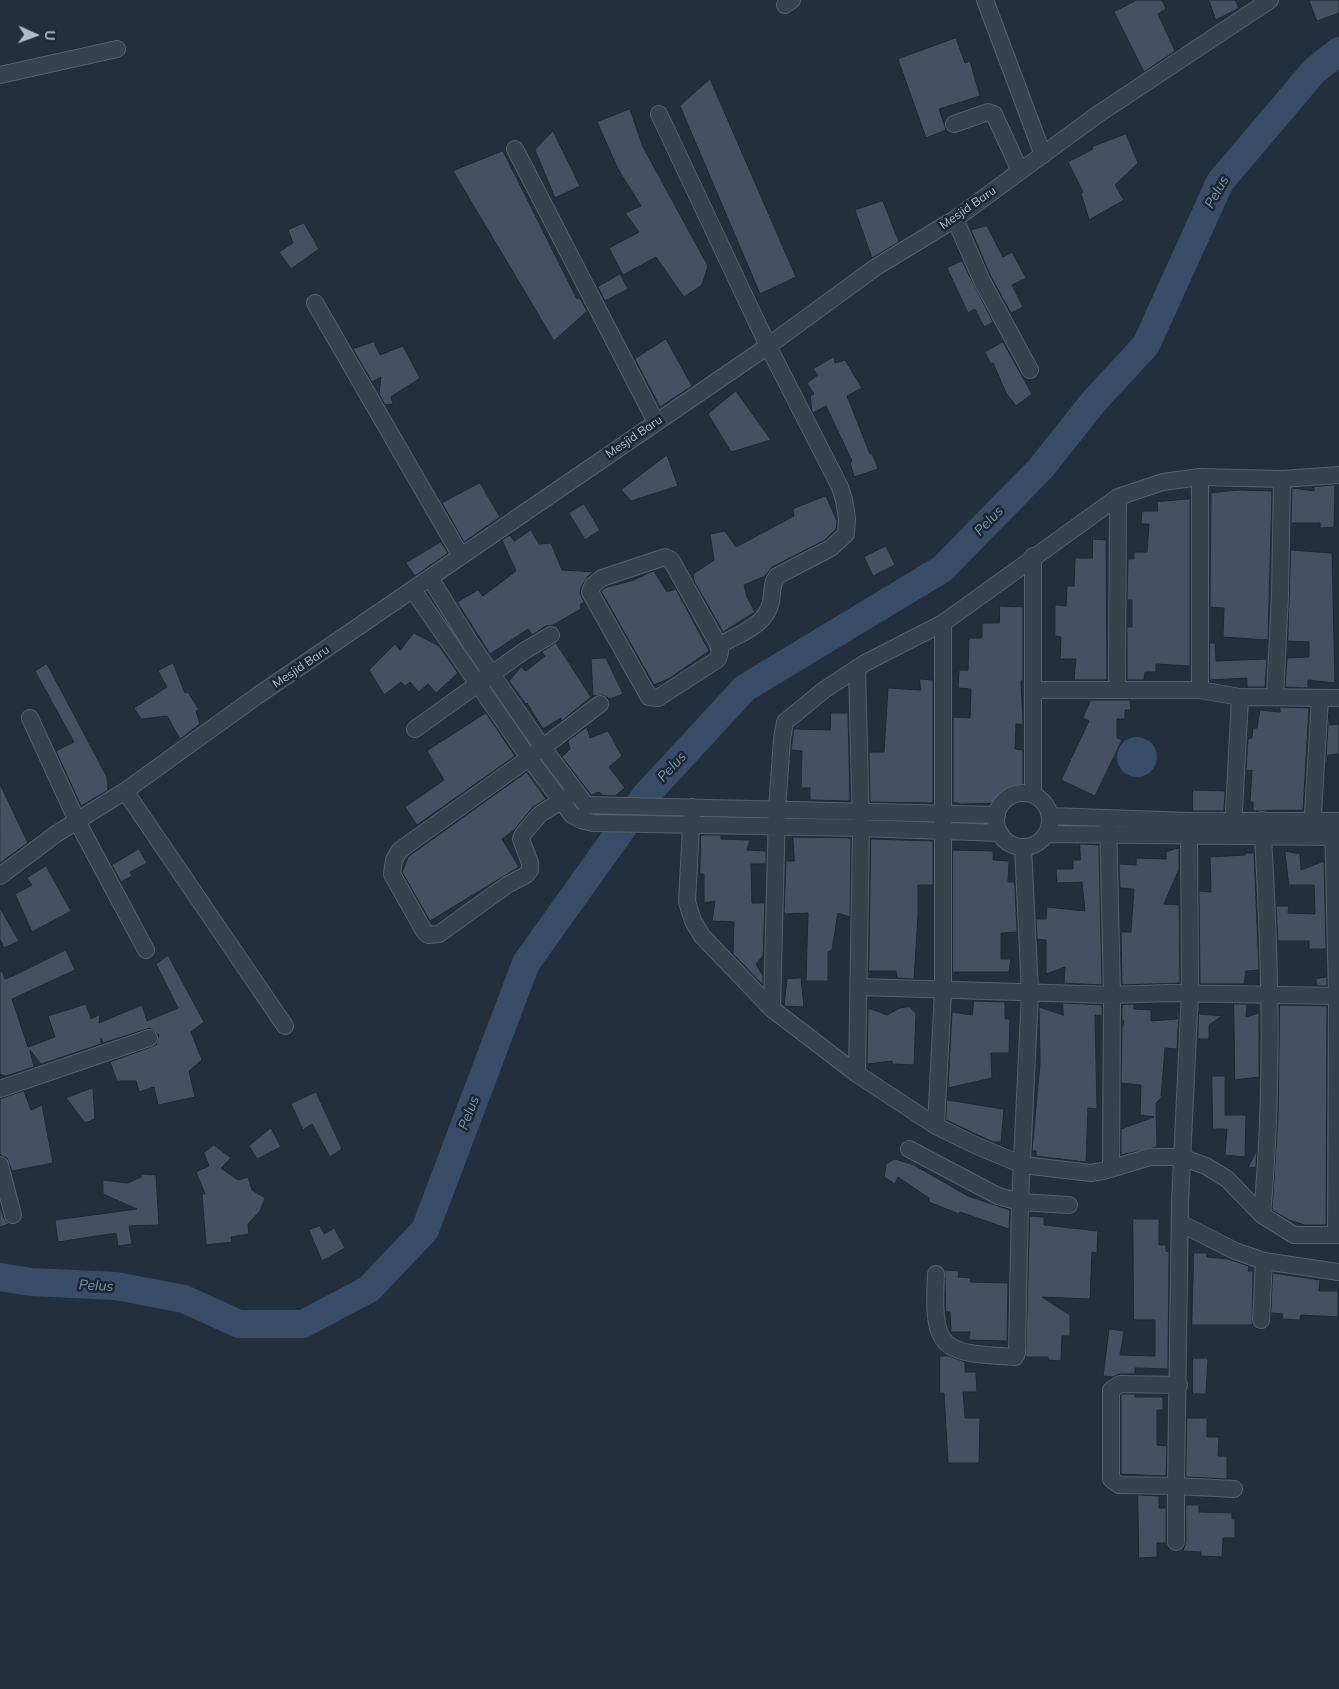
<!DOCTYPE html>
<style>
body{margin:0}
#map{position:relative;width:1339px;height:1689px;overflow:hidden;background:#242f3e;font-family:Mulish,sans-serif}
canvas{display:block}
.north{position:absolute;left:10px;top:10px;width:50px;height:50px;-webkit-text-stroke:4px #1d2633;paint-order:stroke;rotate:92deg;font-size:14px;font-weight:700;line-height:20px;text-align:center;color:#b4bcc9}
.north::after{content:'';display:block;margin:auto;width:18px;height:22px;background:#b4bcc9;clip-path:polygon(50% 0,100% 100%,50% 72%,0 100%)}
</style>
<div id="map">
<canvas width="1339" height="1689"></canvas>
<div class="north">U</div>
</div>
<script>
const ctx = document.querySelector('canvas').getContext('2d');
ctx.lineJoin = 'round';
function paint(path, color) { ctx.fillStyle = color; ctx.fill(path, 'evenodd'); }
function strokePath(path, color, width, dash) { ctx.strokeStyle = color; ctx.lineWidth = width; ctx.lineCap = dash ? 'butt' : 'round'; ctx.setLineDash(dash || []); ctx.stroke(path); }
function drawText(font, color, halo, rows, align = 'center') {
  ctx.font = font + ' Mulish,sans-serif'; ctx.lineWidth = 5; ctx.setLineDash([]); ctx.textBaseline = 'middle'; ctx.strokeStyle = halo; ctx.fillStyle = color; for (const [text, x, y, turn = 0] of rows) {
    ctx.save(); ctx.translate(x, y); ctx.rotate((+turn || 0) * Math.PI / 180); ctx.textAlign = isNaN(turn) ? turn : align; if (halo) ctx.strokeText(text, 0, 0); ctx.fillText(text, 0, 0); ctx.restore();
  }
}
paint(new Path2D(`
 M1117 757a20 20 0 1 1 40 0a20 20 0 1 1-40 0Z`), '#394c67');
strokePath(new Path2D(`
 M0,1277L31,1282L116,1286L184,1299L239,1324H303L369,1289L425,1230L526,963L646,795L745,688L942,569L1041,468L1095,400L1146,345L1220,182L1314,71L1339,51`), '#394c67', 28);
const building = new Path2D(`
 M1137,0H1162L1166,9L1158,14L1175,51L1144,72L1114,12Z
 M1209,0H1235L1239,8L1216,20Z
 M1309,0H1339V13L1317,21Z
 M956,38L965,63L970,61L980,96L939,109L946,130L926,138L898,59Z
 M710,79L796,277L760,294L680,106Z
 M630,109L643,147L708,266L702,285L684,297L656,257L623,275L609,248L639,232L625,213L641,206L618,169L597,122Z
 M553,131L580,186L555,198L535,150Z
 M1126,134L1138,163L1115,185L1124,200L1089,220L1081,193L1083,192L1068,162L1093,149L1092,147Z
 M503,151L577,299L580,298L587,311L554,341L453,171Z
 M883,201L899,242L872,258L855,210Z
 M304,223L319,249L291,269L279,252L293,243L288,230Z
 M987,226L1003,257L1012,252L1026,278L1012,285L1023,307L1011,313L991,277L971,230Z
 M962,261L993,322L984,327L975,309L968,313L947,268Z
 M620,274L628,289L605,301L598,287Z
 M666,339L692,386L660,407L635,359Z
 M374,342L380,355L403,346L420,378L391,397L393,404L385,405L379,394L381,377L372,382L353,349Z
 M1003,342L1032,394L1016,406L1006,393L993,363L991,364L985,352Z
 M834,357L835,363L845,360L862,388L847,396L870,454L872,453L878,469L854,477L850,462L852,461L826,406L813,413L812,411L810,396L814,394L807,383L818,375L813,369Z
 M736,391L771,440L731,452L708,414Z
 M667,455L678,486L631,501L621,490Z
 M480,483L500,517L464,542L442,503Z
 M1335,485L1334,527L1320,528V523H1291L1292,488L1314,491V487Z
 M1240,490L1272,491L1268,640L1223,637L1224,608L1210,607L1211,493Z
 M826,496L837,521L836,529L825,540L772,567L765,576L744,585L747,597L755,612L723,632L694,581L693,574L714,560L710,534L725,531L736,547L794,516L793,509Z
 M1190,499V666L1156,664V672H1145L1144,680H1127V627H1132V600H1127L1128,559H1134V552H1147L1149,524H1141L1142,511H1158L1157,502Z
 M584,504L600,530L585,540L569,513Z
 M531,530L539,544L551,543L562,570L594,572L587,577L581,588L580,593L584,602L580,605L581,609L553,625L546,626L532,635L528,629L490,654L457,602L478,590L483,596L516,571L502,540L510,535L514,541Z
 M1093,539L1106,540L1107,680H1074L1076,659H1060L1061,637L1055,636V605L1066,606L1067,586H1074L1075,558H1092Z
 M441,542L448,553L415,576L406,563Z
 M886,546L895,565L873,576L864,557Z
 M1291,550L1332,553L1335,683L1308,680V688L1285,687L1287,658L1309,657V642L1288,641Z
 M654,571L667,592L676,589L709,651L670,678L654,685L601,591L607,587L631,581Z
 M1000,606L1023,607V681H1021L1023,725L1016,724L1015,749L1023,750V789H1011V792H1001V803L961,804L953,802V717L970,718L971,689L958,688L959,670H968L969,638H982V623H999Z
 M414,633L439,646L458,673L436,693L428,684L419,692L410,682L405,686L401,682L384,695L369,670L395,644L400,650Z
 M556,643L591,697L562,721L561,718L543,729L527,703L526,704L509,681L521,667L526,671L545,656L542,652Z
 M1210,643H1215L1216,661L1267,659L1265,687H1247V678L1210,680Z
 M606,658L623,694L610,699L603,695L593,696L591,659Z
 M173,663L185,693L188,692L199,710L196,711L200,724L180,739L167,716L141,719L134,708L167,687L158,671Z
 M47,664L107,777L108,790L81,806L56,751L74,742L35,671Z
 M920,679L933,680V803L870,802L869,752H884L888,688L920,690Z
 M1091,700H1130L1131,710H1125V719H1117V738L1122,740L1095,796L1061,780L1089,721L1083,718Z
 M1280,707L1309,708L1303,810L1253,811V802H1250L1252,770L1246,771L1248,739L1252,738L1253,728H1257L1260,710L1280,712Z
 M1329,709L1330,725L1339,724V754L1328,755L1325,774Z
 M486,713L515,756L417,825L405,807L444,780L427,751Z
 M831,713H848L850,801L810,800V788H801L802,751L791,750L794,729L830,730Z
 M587,727L590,738L608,731L622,756L609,767L625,788L615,796L602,795L599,792L591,795L562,757L570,749L568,741Z
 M527,772L546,799L533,807L514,830L502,839L519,867L430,921L402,872L408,857Z
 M0,784L28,843L0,863Z
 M1193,790L1225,791L1224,811H1193Z
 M701,835H721V839L750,840L747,850L766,851V864H751L752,903H765L763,956L756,964L763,976V985L733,954L734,922L712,921L715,901L704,903V874H700Z
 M793,837L851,838L850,917L838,913L832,950L828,952V981H806L808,913L784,914L786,861H794Z
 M871,839L933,841V885H918V915L914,979L897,978L896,971H869Z
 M1080,844L1099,845L1102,985L1064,983L1065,967L1046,974V940L1037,939L1036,919H1046L1047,907L1085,911L1082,882L1057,883L1056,869H1073V860H1080Z
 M1179,848V869L1164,904L1179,905L1180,983L1122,985L1121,932H1131L1134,889L1120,888L1119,864L1136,865V858L1166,859V852Z
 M139,849L147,863L130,872L132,876L121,882L112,865Z
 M953,850L993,851V860L1009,861L1008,882H1014L1015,887L1017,932L1001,933V959H1011L1009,972H953Z
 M1285,851L1300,854L1301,870L1324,861L1326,949H1309V941H1278L1276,906H1289L1288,913L1315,914L1314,885H1289Z
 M1245,853H1254L1259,970L1246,971L1244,984H1200L1199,891L1211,892L1210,857L1245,855Z
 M46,866L71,911L32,932L15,894L32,885L27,878Z
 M0,908L19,941L4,948L0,939Z
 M66,950L75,970L12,999L28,1047L55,1037L48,1016L86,1004L91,1019L100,1014L99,1023L142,1005L147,1021L178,1008L156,964L168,955L204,1022L191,1032L202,1060L189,1071L195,1097L158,1105L154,1087L139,1092L136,1081H117L110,1062L156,1045L159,1035L150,1028L103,1043L101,1038V1044L41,1064L30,1050L34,1067L6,1076L0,1074V972L2,971L5,979L15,975Z
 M1327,977V986H1317L1316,979Z
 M801,978L804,1007L784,1006L787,979Z
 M974,1001L1005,1002V1019H1010L1009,1053H991L992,1078L948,1088L952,1012L972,1015Z
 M1063,1003L1102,1005V1016L1095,1015L1097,1109L1088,1108L1086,1162L1036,1156V1151H1032L1040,1063L1039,1007L1063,1015Z
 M1134,1004V1009L1151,1010V1021L1177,1019V1012H1179L1177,1049L1165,1048L1161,1098L1156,1103L1157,1147L1121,1155V1129L1154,1117L1140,1115L1141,1085L1121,1083L1122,1028L1124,1021L1122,1020V1005Z
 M1234,1004H1247L1246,1017L1259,1013V1079V1077L1235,1080Z
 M1280,1005L1327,1006L1326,1225H1305L1289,1220L1272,1210L1278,1117Z
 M910,1007L916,1014L914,1065L892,1064V1061L867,1064L868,1008L887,1015L900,1008Z
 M1199,1014L1222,1016L1209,1025V1039H1198Z
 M1212,1076H1225V1115H1246L1245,1157L1225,1155L1227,1129H1213Z
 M93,1088L95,1119L85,1123L66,1098Z
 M24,1091L31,1110L42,1105L53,1163L12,1171L7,1158L0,1155V1099Z
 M316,1092L342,1149L330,1157L312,1124L303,1130L291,1104Z
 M947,1100L1004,1109L1001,1142H993L946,1120Z
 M271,1128L281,1147L257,1159L249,1146Z
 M214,1145L231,1158L221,1168L238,1180L248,1177L252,1190L265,1198L260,1211L248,1224L249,1234L231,1237L232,1242L206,1245L202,1194H205L196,1172L209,1166L204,1153Z
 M1257,1150L1256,1167L1248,1168Z
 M895,1159L914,1165L968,1196L1010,1210L1009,1229L960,1212L959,1214L929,1202V1198L898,1177L895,1184L884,1177L886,1164Z
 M141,1174L156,1175L159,1225L129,1226L132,1244L118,1246L116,1233L58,1242L55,1220L137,1209L103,1194V1180L128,1183L141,1177Z
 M0,1205L4,1218L9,1224L0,1227Z
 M1030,1216L1044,1217V1225L1098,1231L1097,1253L1092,1252L1090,1299L1042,1297L1070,1315V1336H1062L1061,1361L1048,1360V1357H1026Z
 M1133,1219H1159V1245H1166V1251L1169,1252L1168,1369L1135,1368V1374H1120L1113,1377L1103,1376L1109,1329L1124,1331L1120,1355L1155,1356V1320H1134Z
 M320,1226L324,1234L334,1228L345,1248L322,1261L309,1230Z
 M1194,1253H1207V1257L1228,1259L1249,1266L1248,1271H1253L1252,1325H1192Z
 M945,1270L959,1271L958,1277L971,1278L970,1282L1008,1283L1007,1341L969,1340L970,1332H951L950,1312H946Z
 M1273,1273L1320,1280L1319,1291H1338V1317L1301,1315L1300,1320L1282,1319L1283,1314L1271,1313Z
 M940,1356H949L965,1362V1372H976L977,1392H963L965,1418H980L979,1463H948L944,1393H940Z
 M1193,1358H1208L1206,1394H1193Z
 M1123,1394H1135V1397H1163V1410H1157V1445L1167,1446L1166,1476L1121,1474V1395Z
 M1187,1418H1207V1437H1219L1218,1456H1227V1479L1186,1477Z
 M1138,1495L1159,1496V1508H1166V1543H1157V1557L1139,1558Z
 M1186,1505H1199V1512L1232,1513V1519H1235V1538H1223L1222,1557L1201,1556V1552L1183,1551L1186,1542Z`);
paint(building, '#455162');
strokePath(building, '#1f2835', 1);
const minor = new Path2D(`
 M985,0L1043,155
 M785,5L792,0
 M0,75L117,49
 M659,114L768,346L840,487L844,500L847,518L846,534L831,548L777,576C771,584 773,592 771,602C766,625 741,633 722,644H718
 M954,124L988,112L994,114L1020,171
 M515,149L656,422
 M955,219L982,281L1030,370
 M315,303L461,556
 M1118,497L1117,679L1119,690
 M665,557L671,560L718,644L720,652L718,659L658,698L649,697L590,592L593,585L602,578Z
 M430,578L471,644L543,748L586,805L997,815
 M413,590L529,758L572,815L581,820L593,823L861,828L1000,833
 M1035,690H1200L1240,697L1339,698
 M1200,690V477
 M1275,697L1280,595L1282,479
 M30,718L77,821L146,950
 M415,729L524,651L551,635
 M125,791L285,1026
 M996 820a27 27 0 1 1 54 0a27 27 0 1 1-54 0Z
 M1033,795V556
 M569,796L540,814L523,834L521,839L530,863V870L526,875L507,885L439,934L428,935L424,931L392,874L394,860L400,850L529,758L600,704
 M692,807L687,902L693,921L702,936L772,1009L857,1074L936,1126L977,1146L1023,1165L1091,1173L1103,1171L1150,1157H1181L1206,1166L1227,1179L1262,1215L1294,1235H1339
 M1050,816L1189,821H1339
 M1108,818L1112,995L1111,1169
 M1333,821L1337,996L1336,1235
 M1233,830L1240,697
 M1312,830L1320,699
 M1046,834L1339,837
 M0,876L56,834L125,791L257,696L768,346L876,267L955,219L1097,115L1270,0
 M860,987L1112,995L1168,993L1339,996
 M772,1009L777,810L782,739L785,722L824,690L865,663L943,623L1118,497L1163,482L1200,477L1282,479L1339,475
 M857,1074L861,828L857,668
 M0,1089L149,1038
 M936,1126L943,990V623
 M909,1149L998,1196L1020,1202L1069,1205
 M0,1165L13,1215
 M1262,1215C1274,1084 1270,951 1262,820
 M1180,1223L1235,1251L1264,1261L1339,1272
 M936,1274C932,1351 941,1353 1015,1357L1017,1353L1020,1202L1030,992L1023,847
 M1261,1320L1264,1261
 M1179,1385L1120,1384L1111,1390V1479L1119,1485L1176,1486L1180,1202L1190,993L1189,821
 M1176,1542V1486L1234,1489`);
strokePath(minor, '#565f6c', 18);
strokePath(minor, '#38414e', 16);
drawText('12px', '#b4bcc9', '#1d2633', [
 ["Mesjid Baru",968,208,-35],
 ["Mesjid Baru",634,437,-34],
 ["Mesjid Baru",301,667,-34]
]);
drawText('italic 14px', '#7c92b1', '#1d2633', [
 ["Pelus",1217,192,-61],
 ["Pelus",989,521,-46],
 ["Pelus",672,767,-47],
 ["Pelus",469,1113,-69],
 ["Pelus",96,1286,3]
]);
</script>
